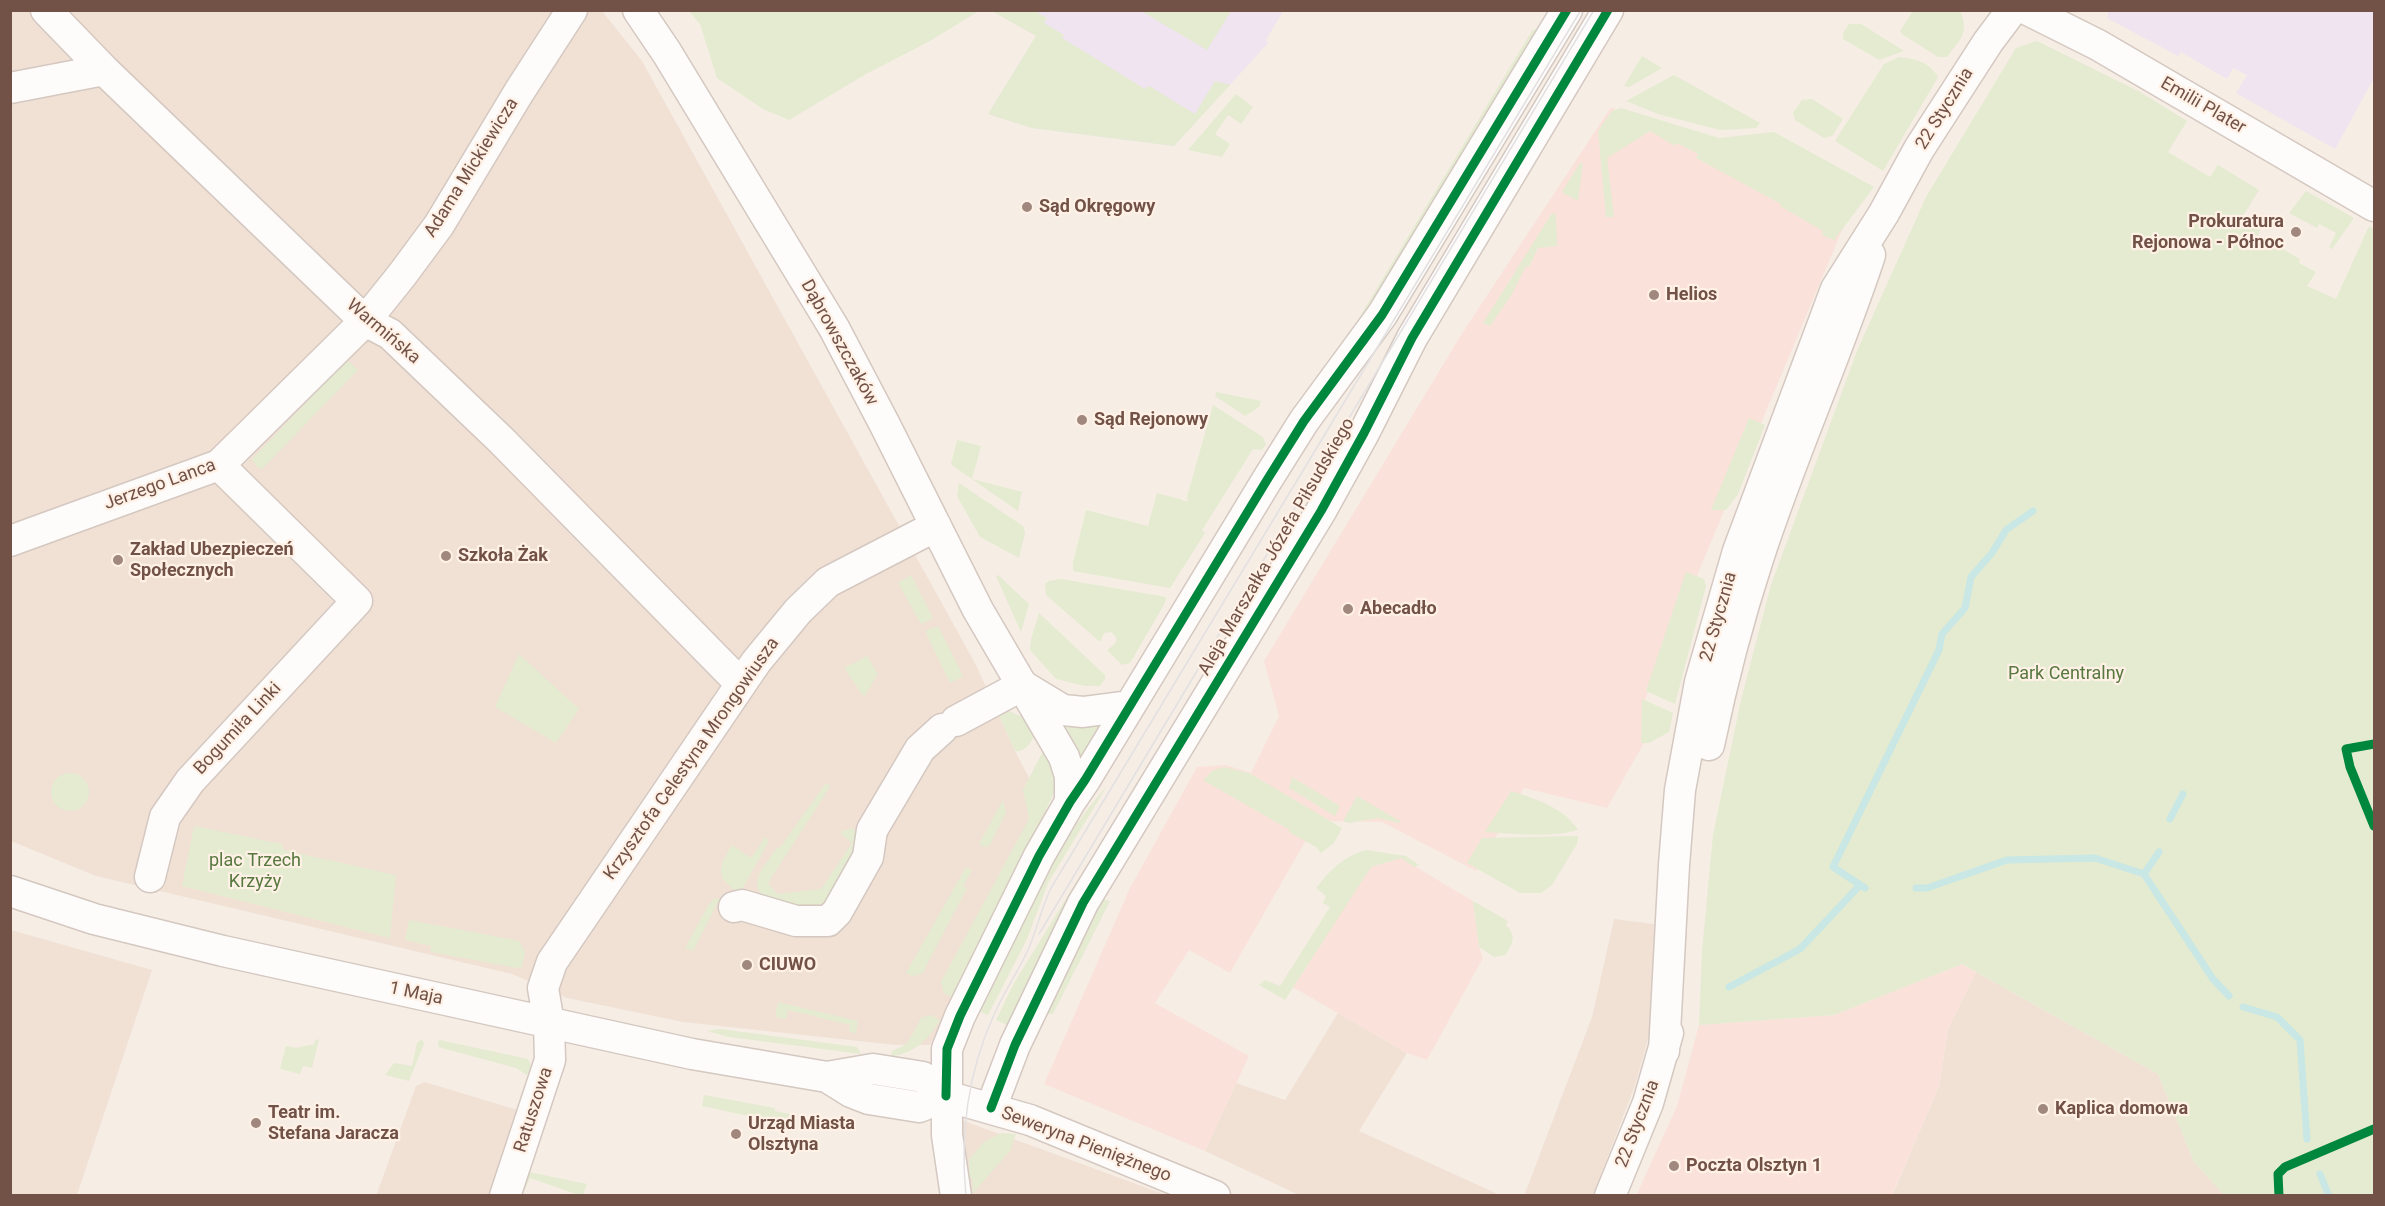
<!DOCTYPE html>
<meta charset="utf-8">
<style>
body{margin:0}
#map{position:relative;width:2385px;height:1206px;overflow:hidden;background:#f6ede5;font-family:Roboto,sans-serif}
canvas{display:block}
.frame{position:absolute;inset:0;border:12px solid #725147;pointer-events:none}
</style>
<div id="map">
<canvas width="2385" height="1206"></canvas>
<div class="frame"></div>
</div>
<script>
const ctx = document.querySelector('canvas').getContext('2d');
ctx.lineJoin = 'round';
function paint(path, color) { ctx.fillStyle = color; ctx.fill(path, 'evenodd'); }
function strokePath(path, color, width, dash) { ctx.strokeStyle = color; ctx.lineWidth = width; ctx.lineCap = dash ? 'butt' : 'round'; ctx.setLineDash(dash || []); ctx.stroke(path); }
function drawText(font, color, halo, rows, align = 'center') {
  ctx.font = font + ' Roboto,sans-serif'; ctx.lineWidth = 4.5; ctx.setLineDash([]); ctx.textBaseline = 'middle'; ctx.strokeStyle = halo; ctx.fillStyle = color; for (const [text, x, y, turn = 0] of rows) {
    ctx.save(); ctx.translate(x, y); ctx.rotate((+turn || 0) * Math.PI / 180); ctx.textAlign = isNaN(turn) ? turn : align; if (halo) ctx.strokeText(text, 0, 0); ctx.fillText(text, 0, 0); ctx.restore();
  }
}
paint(new Path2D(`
 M10,11H602L642,61L976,665L1015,751L1047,812L930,1045H896L683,1022L567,998L512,974L96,876L11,841Z
 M1614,919L1661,925L1651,1029L1634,1088L1593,1195L1524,1196L1592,1017Z
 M11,930L152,970L77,1195H11Z
 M1976,972L2158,1074L2194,1162L2224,1195L1892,1196L1939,1086L1948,1029Z
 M1338,1013L1407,1053L1359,1131L1500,1195H1299L1205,1151L1236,1083L1285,1100Z
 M425,1082L524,1112L492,1195L376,1196L416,1086Z
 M939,1112L1052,1153L1166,1195H952Z`), '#f1e1d5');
paint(new Path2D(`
 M1611,107L1843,228L1643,704L1644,743L1607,808L1524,788L1476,871L1382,822L1317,821L1230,973L1189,950L1155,1003L1249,1056L1205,1151L1044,1084L1130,888L1197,767L1226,765L1251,773L1279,716L1264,661L1461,335Z
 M1401,858L1473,901L1479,947L1483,958L1427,1060L1407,1053L1284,982L1371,867Z
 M1962,964L1976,972L1948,1029L1939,1086L1892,1195L1636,1196L1677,1106L1699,1025L1834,1015Z`), '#fae2db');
paint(new Path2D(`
 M2109,10L2374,11V78L2335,149L2236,93L2247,75L2233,68L2227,79L2181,52L2178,56L2107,18Z
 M992,11H1283L1266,40L1268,43L1174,146L1032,128L988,114L1036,36Z`), '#efe4ef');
paint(new Path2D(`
 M689,11H979L928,42L866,74L789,120L763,109L717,78L700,24Z
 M992,11H1034L1047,18L1044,23L1064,35L1062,38L1145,89L1149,86L1195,114L1215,81L1230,85L1174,146L1032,128L988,114L1036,36Z
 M1141,11H1231L1207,50Z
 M1913,11H1960C1970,32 1960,40 1947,57H1938L1902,34L1900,31Z
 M1849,24H1861L1904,51L1879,60L1843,39V33Z
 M1533,29L1540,31L1361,325L1356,323Z
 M2037,41L2140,92L2187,121L2168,152L2210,177L2218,165L2259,190L2241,219L2260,230L2258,235L2300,259L2299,263L2316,272L2307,286L2336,299L2369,226L2374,229V1195H2224L2194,1162L2158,1074L1962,964L1834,1015L1699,1025L1702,951L1713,835L1741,700L1771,585L1857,351L1926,197L2016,48Z
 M1642,56L1662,68L1629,87L1624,86Z
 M1899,57C1916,59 1929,62 1938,77L1883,171L1835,141L1884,64Z
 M1674,75L1760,123L1756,128L1720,130L1658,114L1626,101Z
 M1236,94L1253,107L1241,124L1228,115L1215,134L1230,144L1222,157L1188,150Z
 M1812,99L1843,119L1832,136L1824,138L1795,120L1793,113L1802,100Z
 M1621,108L1719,138L1774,132L1874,187L1834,240L1822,235L1823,231L1780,206L1781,204L1696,158L1698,154L1677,143L1675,146L1650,131L1607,158L1614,217H1606L1598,131L1612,111Z
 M1580,163H1583L1578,201L1562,192Z
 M2306,191L2354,218L2332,249L2329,247L2336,233L2319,224L2317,228L2289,213Z
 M1552,213L1556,215L1557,246L1538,248L1529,267L1526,266L1512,294L1490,326L1483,323Z
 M347,360L358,370L262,469L257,467L252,459Z
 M1216,392L1261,401L1259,407L1245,416L1215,396Z
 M1213,405L1263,437L1266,445L1261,450L1253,449L1202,530L1205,533L1170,588L1073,571V562L1086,510L1148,526L1157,493L1183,500V501H1188L1187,497Z
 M1749,418L1765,425L1738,494L1726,510H1711Z
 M957,440L981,446L972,479L1022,492L1018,511L953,466L951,464Z
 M959,483L1023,526L1025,533L1019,558L980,537L957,496Z
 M1686,572L1704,579L1706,586L1675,704L1646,691Z
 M911,575L933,618L921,624L898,583Z
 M998,575L1029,604L1021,632L996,576Z
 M1061,579L1166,597L1165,603L1130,663L1122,665L1107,650C1116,644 1121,640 1111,632L1104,633L1100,642L1046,595L1045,584L1049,581Z
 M1039,613L1105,675V679L1100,686H1085L1056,679L1030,650L1031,639Z
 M938,626L963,676L950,683L925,631Z
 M519,654L579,709L556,743L495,707Z
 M867,656L878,674L864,697L844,668Z
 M1642,699L1673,713L1669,732L1649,743H1641Z
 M1009,711L1025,718L1036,734C1031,742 1025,753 1015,751L998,713Z
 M1064,720L1107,723L1081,765L1059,729Z
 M1045,747L1057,763V787L952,997L944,993L941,982L1029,819L1023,790Z
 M1224,767L1249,773L1342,828L1334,843L1321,853L1316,847L1289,832L1290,830L1203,780L1212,771Z
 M51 792a19 19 0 1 1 38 0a19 19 0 1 1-38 0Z
 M1292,777L1340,806L1335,816L1289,788Z
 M826,783L830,786L828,790L768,883L777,894L821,889L852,843L841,834L842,831L852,828L860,834L864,847L823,907C807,906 745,907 759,875C763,866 771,856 777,848L781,846Z
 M1107,786L1048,883L1027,939L988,1015L978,1011C1017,934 1049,850 1107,786Z
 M1511,791C1536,799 1563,807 1578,830C1549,838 1516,834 1485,832Z
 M1357,796L1400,821L1399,823L1378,818L1349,823L1343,821Z
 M1003,800L1006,812L990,845L984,847L979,844Z
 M194,826L282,844L284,850L396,875L390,938L182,886Z
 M1578,836L1577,844L1552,885L1541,893H1520L1467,863L1482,838Z
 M765,837L769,841L740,893C714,878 718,867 732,845L751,858Z
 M1366,850L1406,856L1419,865L1414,867L1401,858L1371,867L1285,1000L1259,985L1265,980L1280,986L1330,907L1323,903L1326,896L1316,888C1330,870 1344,856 1366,850Z
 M966,867L972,870L963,886L967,888L922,974L912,976L906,973Z
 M1080,876L1067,906L1007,1025L996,1020L1014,983Z
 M715,898L725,900L720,904L718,902L693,951L685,948L709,904Z
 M1103,899L1110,901L1053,1014H1045Z
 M1473,901L1508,921L1506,925C1517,936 1513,944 1505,955L1494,957L1479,947Z
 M409,920L515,940L520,942L525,953L522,967L517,968L431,952V946L405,940Z
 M778,1002L858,1021L856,1033L849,1032L850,1025L788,1010L786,1019L775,1017Z
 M931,1015L940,1020C929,1039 914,1054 891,1056L892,1051L907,1044L921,1018Z
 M720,1029L857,1047L861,1054L729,1037L707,1031Z
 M319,1039L312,1068L303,1066L300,1074L280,1069L286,1046L296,1048L315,1044L314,1041Z
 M422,1039L424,1044L409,1081L385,1075L394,1063L412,1066L417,1043Z
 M439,1040L528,1059L531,1066L527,1075L516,1068L442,1048L438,1046Z
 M704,1095L775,1108V1111L790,1114L789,1120L782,1118L781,1123L702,1106Z
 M1001,1133L1016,1134L1010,1151L973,1193L972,1178H969V1159L984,1142Z
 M529,1172L587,1184L583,1195H579L530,1178L522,1196Z`), '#e4ebd0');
strokePath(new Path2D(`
 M2170,819L2183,794
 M2144,874L2159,852
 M1865,888L1833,867L1939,650L1942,634L1965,608L1971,577L1992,553L2006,530L2033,511
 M1916,888H1927L2007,860L2095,858L2144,874L2213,979L2229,996
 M1729,987L1800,949L1860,885
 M2243,1007L2277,1017L2300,1040L2307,1139
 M2320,1174L2329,1196`), '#c8e7e5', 7);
const minor = new Path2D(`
 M46,10L104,70L365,321L390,334L501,440L741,684
 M638,10L667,53L834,328L885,425L978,610L1064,757L1070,776V802
 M2028,10L2098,45L2374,206
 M10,88L104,70
 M10,541L219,465L365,321L402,275L439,225L519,92L572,10
 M1025,687L1063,710L1083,712L1129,706
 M956,721L1023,685
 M1709,745C1722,682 1738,620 1758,559C1791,457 1836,358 1870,255
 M150,877L165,817L190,781L357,601L219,465
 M10,891L94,919L223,951L692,1054L827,1077L873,1069L923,1077L946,1096L1030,1120L1215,1196
 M734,907L742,905L796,921H828L837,912L868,857L872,830L920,749L942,729
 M1664,1051L1674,865L1680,790L1700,682L1738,551L1836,289L1884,213L1919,149L1988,42L2012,10
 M827,1077L851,1092L869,1099L919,1107L946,1096
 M991,1108L1015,1045L1083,903L1321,511L1364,433L1412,338L1608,10
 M505,1196L550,1060L549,1023L543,988L552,962L756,662L798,611L828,582L936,526
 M956,1196L947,1135V1049L960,1016L1039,856L1070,802L1085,780L1267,480L1304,421L1382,315L1567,10
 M1610,1196L1648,1103L1668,1033`);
strokePath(minor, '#d4c8c1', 33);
strokePath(minor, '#fefcfb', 30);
strokePath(new Path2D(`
 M1039,934L1594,10
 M966,1196C960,1135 968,1073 993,1017C1003,993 1018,972 1029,948C1037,928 1042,907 1051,888L1581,10`), '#e3e0e2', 1.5);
strokePath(new Path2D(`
 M2374,744L2346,749L2350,767L2374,826
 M946,1096L947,1049L960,1016L1039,856L1070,802L1085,780L1267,480L1304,421L1382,315L1567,10
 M991,1108L1015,1045L1083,903L1321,511L1364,433L1412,338L1608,10
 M2279,1196L2278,1174L2285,1167L2374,1129`), '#00873e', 9);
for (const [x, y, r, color] of [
 [1027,207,6,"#a0887e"],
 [2296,232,6,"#a0887e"],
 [1654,295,6,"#a0887e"],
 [1082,420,6,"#a0887e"],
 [446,556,6,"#a0887e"],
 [118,560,6,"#a0887e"],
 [1348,609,6,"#a0887e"],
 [747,965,6,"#a0887e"],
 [2043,1109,6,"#a0887e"],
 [256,1123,6,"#a0887e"],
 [736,1134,6,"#a0887e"],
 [1674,1166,6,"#a0887e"]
]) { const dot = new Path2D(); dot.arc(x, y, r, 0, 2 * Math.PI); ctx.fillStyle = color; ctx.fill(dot); strokePath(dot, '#fff1e5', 2); }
drawText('18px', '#725147', '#fff1e5', [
 ["Emilii Plater",2203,106,30],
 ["22 Stycznia",1945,109,-58],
 ["Adama Mickiewicza",472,168,-58],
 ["Warmińska",383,332,40],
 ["Dąbrowszczaków",839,343,61],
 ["Jerzego Lanca",160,485,-20],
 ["Aleja Marszałka Józefa Piłsudskiego",1277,547,-60],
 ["22 Stycznia",1719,617,-74],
 ["Bogumiła Linki",238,729,-47],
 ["Krzysztofa Celestyna Mrongowiusza",692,759,-55],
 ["1 Maja",416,994,12],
 ["Ratuszowa",534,1110,-72],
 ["22 Stycznia",1638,1124,-69],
 ["Seweryna Pieniężnego",1086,1145,21]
]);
drawText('bold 18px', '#725147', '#fff1e5', [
 ["Sąd Okręgowy",1039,207],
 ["Prokuratura",2284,222,"right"],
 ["Rejonowa - Północ",2284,243,"right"],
 ["Helios",1666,295],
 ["Sąd Rejonowy",1094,420],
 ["Zakład Ubezpieczeń",130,550],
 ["Społecznych",130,571],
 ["Szkoła Żak",458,556],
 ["Abecadło",1360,609],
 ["CIUWO",759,965],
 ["Kaplica domowa",2055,1109],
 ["Teatr im.",268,1113],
 ["Stefana Jaracza",268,1134],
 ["Urząd Miasta",748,1124],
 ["Olsztyna",748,1145],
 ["Poczta Olsztyn 1",1686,1166]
], 'left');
drawText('18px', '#587840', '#fff1e5', [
 ["Park Centralny",2066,674],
 ["plac Trzech",255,861],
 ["Krzyży",255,882]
]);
</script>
